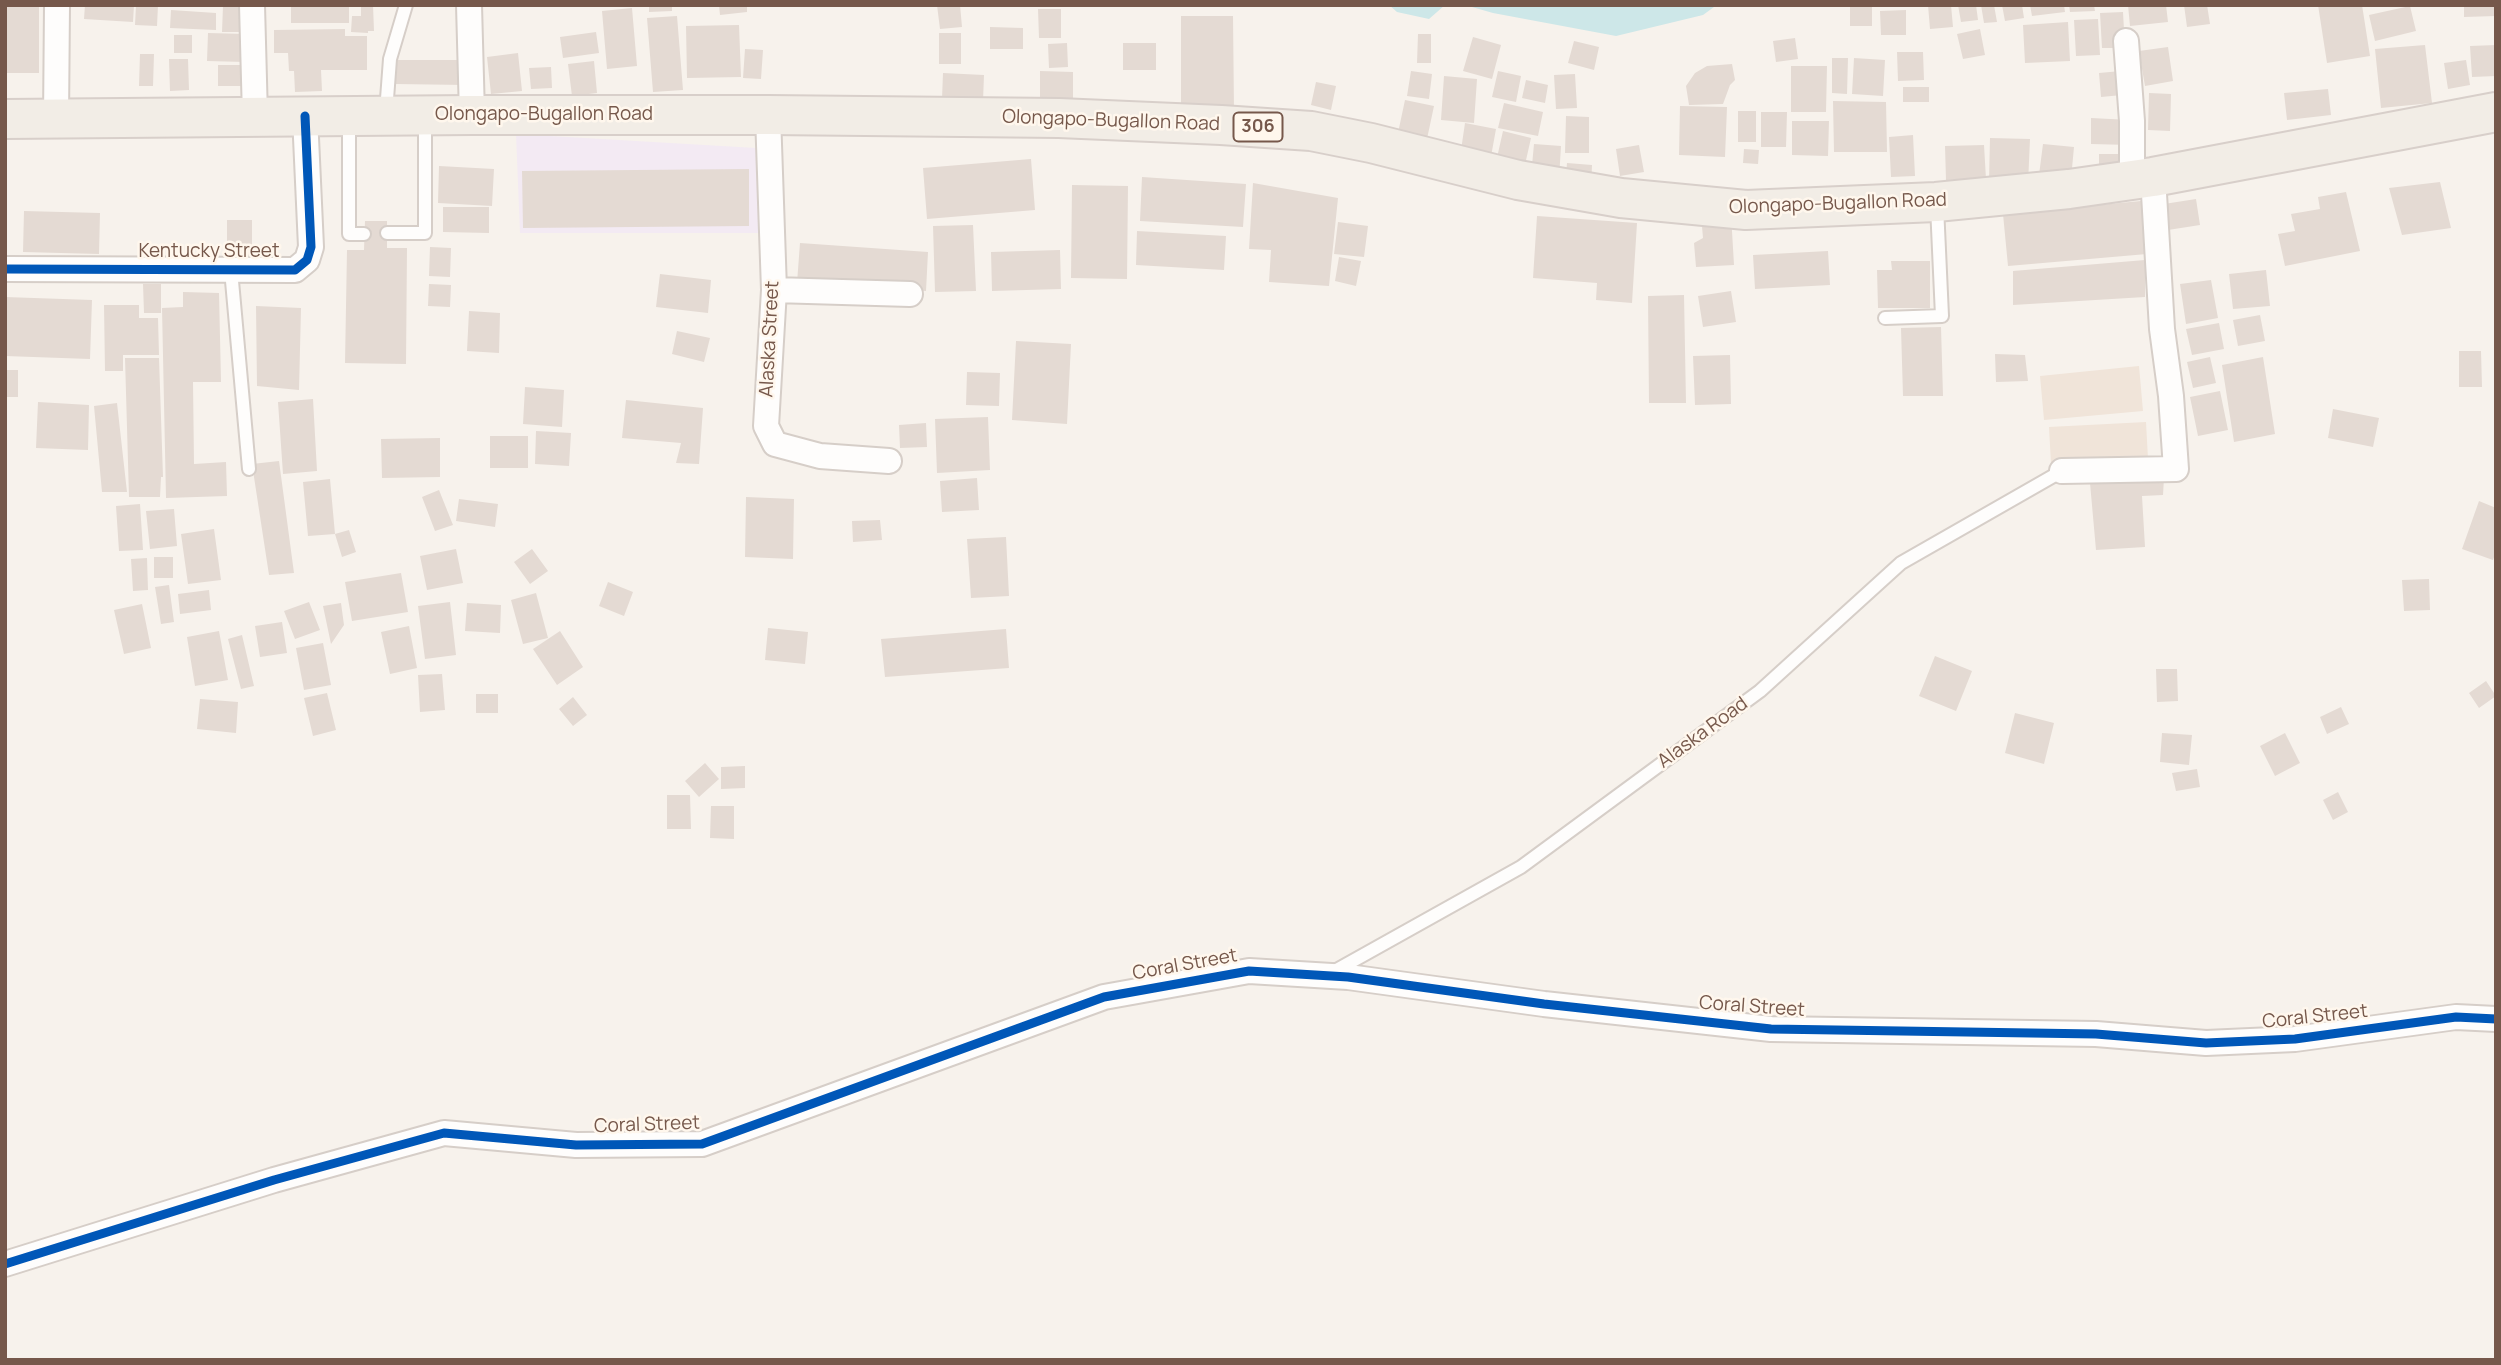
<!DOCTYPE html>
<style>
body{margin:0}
#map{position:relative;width:2501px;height:1365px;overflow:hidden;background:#f7f2ec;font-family:Manrope,sans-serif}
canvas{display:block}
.frame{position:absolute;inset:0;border:7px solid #76584b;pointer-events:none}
</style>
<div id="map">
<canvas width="2501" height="1365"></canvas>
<div class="frame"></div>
</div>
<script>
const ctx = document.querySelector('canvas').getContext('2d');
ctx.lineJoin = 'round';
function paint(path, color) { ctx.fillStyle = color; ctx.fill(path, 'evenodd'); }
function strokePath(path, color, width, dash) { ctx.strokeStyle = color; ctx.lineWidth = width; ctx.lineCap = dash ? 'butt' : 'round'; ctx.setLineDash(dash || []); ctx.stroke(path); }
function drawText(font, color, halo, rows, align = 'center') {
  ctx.font = font + ' Manrope,sans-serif'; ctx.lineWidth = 5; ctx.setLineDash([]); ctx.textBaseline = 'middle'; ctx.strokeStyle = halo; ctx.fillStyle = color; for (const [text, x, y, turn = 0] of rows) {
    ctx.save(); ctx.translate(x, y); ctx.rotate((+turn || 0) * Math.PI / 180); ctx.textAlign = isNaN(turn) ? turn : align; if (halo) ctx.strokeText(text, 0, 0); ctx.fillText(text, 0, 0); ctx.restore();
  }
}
paint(new Path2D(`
 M2139,366L2143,411L2044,420L2040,376Z
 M2146,422L2148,459L2051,464L2049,427Z`), '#f0e4d9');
paint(new Path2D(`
 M516,134L756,148L762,233H520Z`), '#f3eaf3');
paint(new Path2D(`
 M1389,5H1445L1429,19L1397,12Z
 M1465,5H1733L1714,7L1703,15L1616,36L1493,13Z`), '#cde7e8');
paint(new Path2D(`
 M5,5H39V73H5Z
 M85,5H134L133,22L84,19Z
 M136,5H158L157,26L135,25Z
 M291,5H349V23H291Z
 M361,5H373L374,31H368V33L351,32L352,16H361Z
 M649,5H672V11L649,12Z
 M719,5H747V12L720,15Z
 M937,5H960L962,27L940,29Z
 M1850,5H1872V26H1850Z
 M1928,5H1951L1953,27L1930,29Z
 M1958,5H1976L1978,20L1961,22Z
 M1981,5H1994L1997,22L1984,23Z
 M2002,5H2022L2024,18L2005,21Z
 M2030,5H2064L2065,12L2032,16Z
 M2069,5H2094L2095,11L2070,12Z
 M2128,5H2166L2168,22L2130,26Z
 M2184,5H2207L2210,24L2187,27Z
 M2318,5H2362L2370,56L2327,63Z
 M2464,5H2495L2496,16L2464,17Z
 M223,6L248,7L247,32H222Z
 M2410,6L2416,31L2375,41L2369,15Z
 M632,8L637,66L607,69L602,11Z
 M1038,9H1061V38H1039Z
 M171,10L216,13V30L170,28Z
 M1906,10V35H1881L1880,11Z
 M2123,12L2125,48H2102L2100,13Z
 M677,16L683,90L653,92L647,18Z
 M1181,16H1233L1234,111H1181Z
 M2098,19L2100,55L2076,56L2074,20Z
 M2068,22L2070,61L2025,63L2023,25Z
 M739,25L741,77L687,78L686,26Z
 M990,27L1023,28V49H990Z
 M345,29V36H367V70H321L322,91L295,92L294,71H289L288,53H274V30Z
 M1980,29L1985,55L1963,59L1957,34Z
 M596,32L599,53L563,58L560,37Z
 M208,33L246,34L245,62L207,61Z
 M939,33H961V64H939Z
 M1418,34H1431V63H1417Z
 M174,35H192V53H174Z
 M1473,37L1501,45L1492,79L1463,71Z
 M1795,38L1798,59L1776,62L1773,41Z
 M1574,41L1599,47L1594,70L1568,63Z
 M1067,43L1068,67L1049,68L1048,44Z
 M1123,43H1156V70H1123Z
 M2425,45L2432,103L2381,108L2375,49Z
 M2496,45V76L2472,77L2470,46Z
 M2168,47L2173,81L2145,86L2139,51Z
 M745,49L763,50L761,79L743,78Z
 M1897,52H1923L1924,80L1898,81Z
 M518,53L522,91L491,94L487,57Z
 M140,54H154L153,86H139Z
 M1832,58H1848L1847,94L1832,93Z
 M1854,58L1885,60L1883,96L1852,94Z
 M169,59H188L189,90L170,91Z
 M395,60H466V85L395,84Z
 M2466,60L2470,85L2448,89L2444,63Z
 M594,61L597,93L572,96L568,64Z
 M1732,64L1735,80L1730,85L1723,104L1689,105L1686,86L1695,73L1707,66Z
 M218,65H243V86H218Z
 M1791,66H1827L1826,112H1791Z
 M551,67L552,88L531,89L529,68Z
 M1040,71L1073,72V103L1040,102Z
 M1411,71L1432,74L1429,99L1407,96Z
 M1498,71L1521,76L1516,102L1492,97Z
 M2121,71L2122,95L2101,97L2099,73Z
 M943,73L984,75L983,101L942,99Z
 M1575,74L1577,108L1556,109L1554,75Z
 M1444,76L1477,79L1474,123L1441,120Z
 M1526,80L1548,85L1545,103L1522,98Z
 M1316,82L1336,86L1331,110L1311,105Z
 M1903,87H1929V102H1903Z
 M2328,89L2331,115L2287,120L2284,93Z
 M2149,93L2171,94L2170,131L2148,130Z
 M1405,100L1434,106L1424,153L1395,147Z
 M1833,101L1886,102L1887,152H1834Z
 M1504,103L1543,112L1538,136L1498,128Z
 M1680,106L1727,107L1725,157L1679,155Z
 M1738,111H1756V142H1738Z
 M1761,112H1787L1786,147H1761Z
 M1566,116L1589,117V153H1565Z
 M2091,118L2130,120V145L2091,144Z
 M1792,121H1829L1828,156L1792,155Z
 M1465,123L1496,129L1490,162L1460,157Z
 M1503,131L1531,138L1522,178L1494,171Z
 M1913,135L1915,176L1891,177L1889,137Z
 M1990,138L2030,139L2028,184L1989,182Z
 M1534,144L1561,146L1559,179L1531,176Z
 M2043,144L2074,147L2071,179L2039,175Z
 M1639,145L1644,172L1620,176L1616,149Z
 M1984,145L1986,179L1946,180L1945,146Z
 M1744,149L1759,150L1758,164L1743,163Z
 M2099,154H2123V173H2099Z
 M1031,159L1035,210L927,219L923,168Z
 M1567,163L1592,165L1591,188L1565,186Z
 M439,166L494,169L492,206L438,203Z
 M749,169V226L523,228L522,171Z
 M1142,177L1246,184L1243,227L1140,221Z
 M2440,182L2451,228L2402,235L2389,188Z
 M1253,183L1338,198L1329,286L1269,282L1271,250L1249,249Z
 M1072,185L1128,186L1127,279L1071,278Z
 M2346,192L2360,251L2285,266L2278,234L2295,231L2291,214L2320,209L2318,197Z
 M2196,199L2200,225L2168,230L2164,204Z
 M2141,201L2147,254L2008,266L2003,214Z
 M443,207H489V233L443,232Z
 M24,211L100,213L99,254L23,252Z
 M1731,214L1734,265L1696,267L1694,243L1703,238L1701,215Z
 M1537,216L1637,223L1632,303L1596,300L1597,283L1533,278Z
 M227,220H252V260H227Z
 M365,221H387V248H407L406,364L345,363L347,250H364Z
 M1338,222L1368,226L1364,257L1334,254Z
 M973,225L976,291L935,292L933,226Z
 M1137,231L1226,236L1224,270L1136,265Z
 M800,243L928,252L926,291L797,283Z
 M430,247L451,248L450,277L429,276Z
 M1060,250L1061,289L992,291L991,252Z
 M1828,251L1830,285L1755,289L1753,255Z
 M1339,257L1361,261L1356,286L1335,281Z
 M2145,260V297L2013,305V271Z
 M1891,261H1930V308H1878L1877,270H1892Z
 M2266,270L2270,306L2233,309L2229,274Z
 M660,274L711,280L708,313L656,307Z
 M2211,280L2218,318L2186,324L2180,284Z
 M143,284H161V313H144Z
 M429,284L451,285L450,307L428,306Z
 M1731,291L1736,322L1703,327L1698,296Z
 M183,292L219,293L221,382H193L194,464L226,462L227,496L166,498L162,308L183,307Z
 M1684,295L1686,403H1649L1648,296Z
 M5,297L92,300L90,359L5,356Z
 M104,305H139V318H158L159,355H123V371H105Z
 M256,306L301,308L299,390L257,386Z
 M469,311L500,313L499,353L467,351Z
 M2260,315L2265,341L2238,346L2233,320Z
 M2219,323L2224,349L2192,355L2186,329Z
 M1941,327L1943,396H1903L1901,328Z
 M677,331L710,338L704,362L672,354Z
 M1016,341L1071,344L1067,424L1012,420Z
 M2459,351H2481L2482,387H2459Z
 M1995,354L2025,355L2028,381L1996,382Z
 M1730,355L1731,404L1695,405L1693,356Z
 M2210,357L2216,383L2193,388L2187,362Z
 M2263,357L2275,434L2234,442L2222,365Z
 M125,358H159L163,477H161L160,497H129Z
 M5,370H18V397H5Z
 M967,372L1000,373L999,406L966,405Z
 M525,387L564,390L562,427L523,424Z
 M2220,391L2228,430L2198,436L2190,397Z
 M313,399L317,471L283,474L278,402Z
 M626,400L703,408L699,464L676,463L681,443L622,438Z
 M38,402L89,405L88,450L36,448Z
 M117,403L127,492H102L94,406Z
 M2333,409L2379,418L2373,447L2328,438Z
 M988,417L990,470L937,473L935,419Z
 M926,423L927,447L900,448L899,425Z
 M536,431L571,433L569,466L535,464Z
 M490,436H528V468H490Z
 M440,438V477L382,478L381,439Z
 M279,461L294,573L269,575L252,464Z
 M977,478L979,510L942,512L940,481Z
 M2164,478L2163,495L2142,496L2145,547L2096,550L2090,483Z
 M330,479L335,534L308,536L303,482Z
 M439,490L453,525L435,531L422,497Z
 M746,497L794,499L793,559L745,557Z
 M459,499L498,504L495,527L456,521Z
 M2479,501L2496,508V552L2493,560L2462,549Z
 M140,504L143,550L119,551L116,506Z
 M174,509L177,546L150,549L146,511Z
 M880,520L882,540L853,542L852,521Z
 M214,529L221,580L188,584L181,534Z
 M349,530L356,552L342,557L335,534Z
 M1006,537L1009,596L971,598L967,539Z
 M456,549L463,583L427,590L420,556Z
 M532,549L548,571L530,584L514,562Z
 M154,557H173V578H154Z
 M147,558L148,590L133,591L131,559Z
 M401,573L408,612L352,621L345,582Z
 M2429,579L2430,610L2404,611L2402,580Z
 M608,582L633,592L624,616L599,606Z
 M169,585L174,622L161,624L155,587Z
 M209,590L211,610L180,614L178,594Z
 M536,593L548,638L523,644L511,600Z
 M309,602L320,630L295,639L284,611Z
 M450,602L456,655L425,659L418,606Z
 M341,603L344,625L331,644L323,606Z
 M467,603L501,605L500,633L465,631Z
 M142,604L151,648L124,654L114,610Z
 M282,622L287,653L260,657L255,626Z
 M409,626L417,668L390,674L381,632Z
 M768,628L808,632L805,664L765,660Z
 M1006,629L1009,668L885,677L881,639Z
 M219,631L228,680L195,686L187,637Z
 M560,631L583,667L557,685L533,649Z
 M242,635L254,686L241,689L228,639Z
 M323,643L331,685L304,690L296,648Z
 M1935,656L1972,671L1956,711L1919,696Z
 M2156,669H2177L2178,701L2157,702Z
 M442,674L445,710L420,712L418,675Z
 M2486,681L2496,696L2479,708L2469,693Z
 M327,693L336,730L313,736L304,698Z
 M476,694H498V713H476Z
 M573,697L587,715L573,726L559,709Z
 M200,699L238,702L236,733L197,729Z
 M2341,707L2349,724L2327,734L2320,717Z
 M2015,713L2054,723L2044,764L2005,753Z
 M2162,733L2192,735L2189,765L2160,762Z
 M2285,733L2300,763L2275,776L2260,746Z
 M705,763L719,779L699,797L685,781Z
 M745,766V788L721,789V767Z
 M2197,769L2200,787L2176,791L2172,773Z
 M2338,792L2348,812L2333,820L2323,800Z
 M667,795H690L691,829H667Z
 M711,806H734V839L710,838Z`), '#e4dad3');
const lane = new Path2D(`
 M386,112L390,59L406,5
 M349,121V234H364
 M387,233H425V120
 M231,270L249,469
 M1885,318L1942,316L1937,206
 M1333,972L1521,867L1760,691L1901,563L2062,471`);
const street = new Path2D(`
 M252,5L255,117
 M469,5L472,115
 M2126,41L2132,121V180
 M768,115L774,290L766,426L775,444L820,456L889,461
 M56,119L57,5
 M5,269L295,270L307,260L311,247L305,116
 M774,290L910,294
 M2062,471L2176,469L2171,396L2162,329L2153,177
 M5,1264L274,1180L444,1133L576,1145L702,1144L1104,997L1249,971L1348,977L1544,1004L1771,1029L2096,1034L2206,1043L2295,1039L2456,1017L2496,1019`);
const primary = new Path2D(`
 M5,119L472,115H768L1059,118L1221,125L1311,131L1371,143L1518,180L1621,198L1746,210L1936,202L2069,189L2153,177L2496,112`);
strokePath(lane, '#d6cec8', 16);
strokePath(street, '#d6cec8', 28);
strokePath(primary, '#d8cfca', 42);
strokePath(lane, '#fefdfc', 12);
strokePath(street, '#fefdfc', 24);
strokePath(primary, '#f2ede6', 38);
strokePath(new Path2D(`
 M5,269L295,270L307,260L311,247L305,116
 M5,1264L274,1180L444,1133L576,1145L702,1144L1104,997L1249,971L1348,977L1544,1004L1771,1029L2096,1034L2206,1043L2295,1039L2456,1017L2496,1019`), '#0057b8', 9);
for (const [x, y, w] of [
 [1258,127,49]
]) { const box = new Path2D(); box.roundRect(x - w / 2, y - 14.5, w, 29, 5); ctx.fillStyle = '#fff7ed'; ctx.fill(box); strokePath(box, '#76584b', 2); }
drawText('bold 18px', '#76584b', null, [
 ["306",1258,127]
]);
drawText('19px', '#76584b', '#fff7ed', [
 ["Olongapo-Bugallon Road",544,115],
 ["Olongapo-Bugallon Road",1111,121,2],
 ["Olongapo-Bugallon Road",1838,204,-2],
 ["Kentucky Street",209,252],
 ["Alaska Street",770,339,-87],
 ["Alaska Road",1703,733,-36],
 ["Coral Street",1185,965,-10],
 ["Coral Street",1752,1007,4],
 ["Coral Street",2315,1017,-6],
 ["Coral Street",647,1125,-2]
]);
</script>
